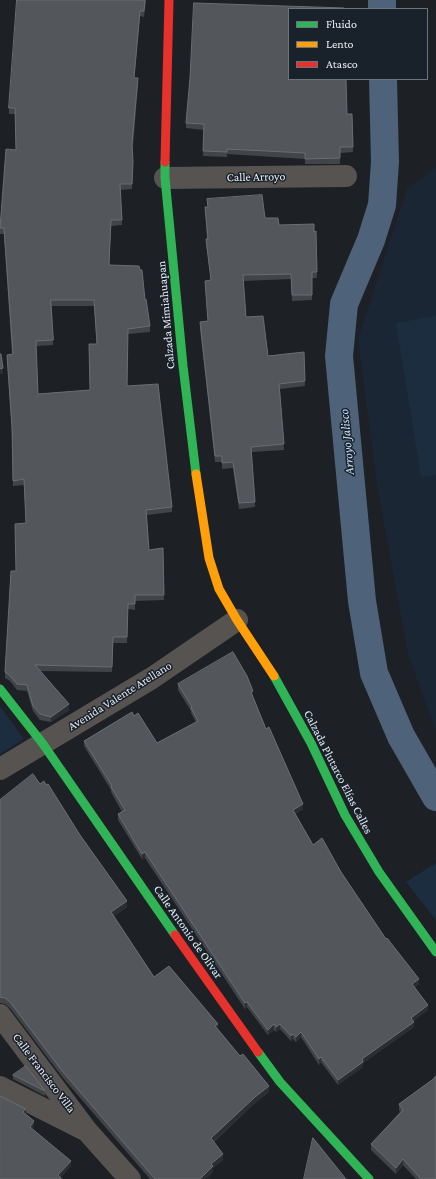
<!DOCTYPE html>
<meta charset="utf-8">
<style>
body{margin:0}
#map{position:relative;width:436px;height:1179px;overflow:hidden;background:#1d2126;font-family:"Crimson Pro",serif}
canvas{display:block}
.legend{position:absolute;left:288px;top:8px;width:140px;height:72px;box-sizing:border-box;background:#19212a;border:1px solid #6c737b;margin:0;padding:5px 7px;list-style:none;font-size:12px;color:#e8edf4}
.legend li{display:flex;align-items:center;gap:8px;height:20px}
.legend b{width:20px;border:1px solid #6c737b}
</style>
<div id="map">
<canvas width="436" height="1179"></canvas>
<ul class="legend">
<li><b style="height:5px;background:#30b455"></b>Fluido</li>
<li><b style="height:5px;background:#ff9f0a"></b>Lento</li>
<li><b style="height:5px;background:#e5322d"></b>Atasco</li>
</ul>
</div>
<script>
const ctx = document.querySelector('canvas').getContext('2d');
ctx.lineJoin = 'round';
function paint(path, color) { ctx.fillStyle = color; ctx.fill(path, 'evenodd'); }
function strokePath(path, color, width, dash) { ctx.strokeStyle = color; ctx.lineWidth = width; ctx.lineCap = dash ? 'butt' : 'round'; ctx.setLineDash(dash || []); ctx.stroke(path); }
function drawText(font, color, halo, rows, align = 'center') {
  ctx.font = font + ' "Crimson Pro",serif'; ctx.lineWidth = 3; ctx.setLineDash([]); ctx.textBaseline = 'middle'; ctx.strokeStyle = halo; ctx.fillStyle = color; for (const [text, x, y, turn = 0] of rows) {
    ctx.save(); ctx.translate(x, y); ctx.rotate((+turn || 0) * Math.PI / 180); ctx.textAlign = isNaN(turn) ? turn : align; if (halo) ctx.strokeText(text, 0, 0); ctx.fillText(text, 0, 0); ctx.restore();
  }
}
paint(new Path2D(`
 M436,167V730L408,655L377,486L358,339L407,189Z`), '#1a2633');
paint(new Path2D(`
 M436,316V475L421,477L396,323Z
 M0,706L24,739L0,754Z
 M436,863V920L406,882Z`), '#1c2d40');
strokePath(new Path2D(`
 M382,0V9
 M383,79L385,162L382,205L371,240L344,304L339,356L362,601L374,673L401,736L436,797`), '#4e6279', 28);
strokePath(new Path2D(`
 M165,178L346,176
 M0,769L152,678L237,620
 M0,1015L87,1131L130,1179
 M0,1087L83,1129`), '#565351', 22);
strokePath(new Path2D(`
 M165,162V178L183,366L196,474
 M274,676L311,743L345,815L379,872L436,952
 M0,689L43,744L175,935
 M258,1052L280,1082L369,1179`), '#30b455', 9);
strokePath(new Path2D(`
 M196,474L209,558L219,589L237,620L274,676`), '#ff9f0a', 9);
strokePath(new Path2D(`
 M165,162L169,0
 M175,935L258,1052`), '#e5322d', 9);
paint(new Path2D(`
 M146,0L144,17L140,16L134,78L138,84L133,147V168L132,189L120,190L122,225L111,226L109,265L145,300L150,326V332L128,334L127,386L172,507V512L147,515L149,550L163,548L164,600L135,601V610L128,609L127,643H113L112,672L40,671L69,710L51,722L40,720L33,711L27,691L17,690L10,681L5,678V672L16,571L26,523L24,485L13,486L12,433L7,360V355L12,354L4,235V234H0V222L16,150L15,114H9V108ZM52,306H94L97,344L90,390L38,394L36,346L53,345Z
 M289,9L347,114H352L353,152L340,153V164H305V159L227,154V157L203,156L204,130L186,128V123Z
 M207,199L265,218L279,225L316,231L317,278H312V300L292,301L291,279L243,281L246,317L268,356L304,352L305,386L280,389L284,450L251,452L255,507L239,509L233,468L222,469V462H215L200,328V322L208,321L205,281L211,280L206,244V239H207L205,207H208Z
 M178,684L253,696V697L266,729L303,809L295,814L313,845L341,872L386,939L419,984L415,987L428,1010L413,1021L414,1027L363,1063V1067L338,1085L321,1062L319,1065L301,1037L296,1042L293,1039L291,1041L280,1029L276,1032L274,1030L268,1035L247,1007L245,1009L145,858L142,859L118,820V814L122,812L111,792V790L84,746V741L134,716L157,743L196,722L191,713V711L178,690Z
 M0,800L80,835L127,907L114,916L154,977L218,1029L240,1056L269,1092L255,1103L214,1142L223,1160L213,1168V1172L206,1179H150L63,1078L10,1008L5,1004L0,1003Z
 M13,1075L45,1091V1096L13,1079Z
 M432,1080L436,1179H416L403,1165L396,1174L371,1150V1144L400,1112L399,1110V1104Z`), '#414549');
paint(new Path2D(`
 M140,11V16L134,84V78Z
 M138,78V84L132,149V144Z
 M3,368V374H0V369Z
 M253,691V696L251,698V692Z
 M69,704V710L51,722V717Z
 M303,804V809L293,816V810Z
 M145,852V858L142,859V854Z
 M127,901V907L111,918V912Z
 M419,979V984L412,989V984Z
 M247,1002V1007L245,1009V1003Z
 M428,1005V1010L411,1023V1018Z
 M414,1022V1027L363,1063V1067L338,1085V1080L362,1059Z
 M218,1024V1029L215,1026Z
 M274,1024V1030L268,1035V1030Z
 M280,1024V1029L276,1032V1027Z
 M301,1032V1037L296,1042V1037Z
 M293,1034V1039L291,1041V1036Z
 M321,1057V1062L319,1065V1059Z
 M269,1086V1092L255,1103L211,1144V1138L255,1097Z
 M26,1109V1114L23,1112Z
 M34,1121V1127L30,1132V1127Z
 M223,1154V1160L213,1168V1172L206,1179H200L211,1164Z
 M403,1159V1165L396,1174V1168Z
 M71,1161V1166L60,1179L58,1175Z`), '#2b2f33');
const building = new Path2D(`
 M17,0H145L144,11H140L134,78H138L132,144L133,162L132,184H120L122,220H111L109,265L139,266L140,270H142L145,300L146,299L150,326L128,329L127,386L158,384L172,507L146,510L149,550L163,548L164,595H135V604H128L127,637H113L112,667L35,665L69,704L51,717L40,714L33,706L27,685L17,684L10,676L5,672L11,571H16L15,524L26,523L24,479L13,481L12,427L7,355L13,354L4,229V228H0L6,149L16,150L15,108H9ZM51,300H94L97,344H89L90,390L38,394L36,341L53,340Z
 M194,3L344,8L345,9H289V79H346L347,114H352L353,147H340V158L305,159V153L227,149V152L203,151L204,124L186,123L190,78Z
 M262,195L265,218H278L279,225L314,224V232L316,231L317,272H312V295H292L291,274L243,275L246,317L263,316L268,356L304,352L305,381L279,384L284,444L251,447L255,502L239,503L233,462L222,463V456H215L200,322L208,321L205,281L211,280L206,239H208L205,207H208L207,199Z
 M0,354H1L3,368L0,369Z
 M233,652L247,676L253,691L251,692L266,729L269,727L303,804L293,810L313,845L322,838L341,872L386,939L387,938L419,979L412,984L428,1005L411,1018L414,1022L362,1059L363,1062L338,1080L321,1057L319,1059L301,1032L296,1037L293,1034L291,1036L280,1024L276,1027L274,1024L268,1030L247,1002L245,1003L145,852L142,854L118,814L125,810L111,787L112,786L84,741L132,712L134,716L138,713L157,743L198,721L191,708L192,707L178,684Z
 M33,774L40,784L44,781L46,785L48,784L80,835L127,901L111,912L154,977L169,966L218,1024L215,1026L240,1056L243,1054L269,1086L255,1097L211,1138L223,1154L211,1164L213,1166L200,1179H155L63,1072L10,1002L5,998L0,997V800Z
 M26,1066L45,1091L13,1075Z
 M436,1076V1179H421L403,1159L396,1168L371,1144L403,1110L399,1104L432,1080Z
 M0,1096L26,1109L23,1112L34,1121L30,1127L71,1161L58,1175L62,1179H0Z
 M313,1138L346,1179H304Z`);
paint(building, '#53575b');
strokePath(building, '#6a6e73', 1);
drawText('12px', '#e8edf4', '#19212a', [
 ["Calle Arroyo",256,177,-1],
 ["Calzada Mimiahuapan",166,315,-95],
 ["Avenida Valente Arellano",120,696,-32],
 ["Calzada Plutarco Elías Calles",338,772,63],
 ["Calle Antonio de Olivar",188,932,55],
 ["Calle Francisco Villa",44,1073,53]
]);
drawText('italic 13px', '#c9e1fc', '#19212a', [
 ["Arroyo Jalisco",347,442,-95]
]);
</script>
